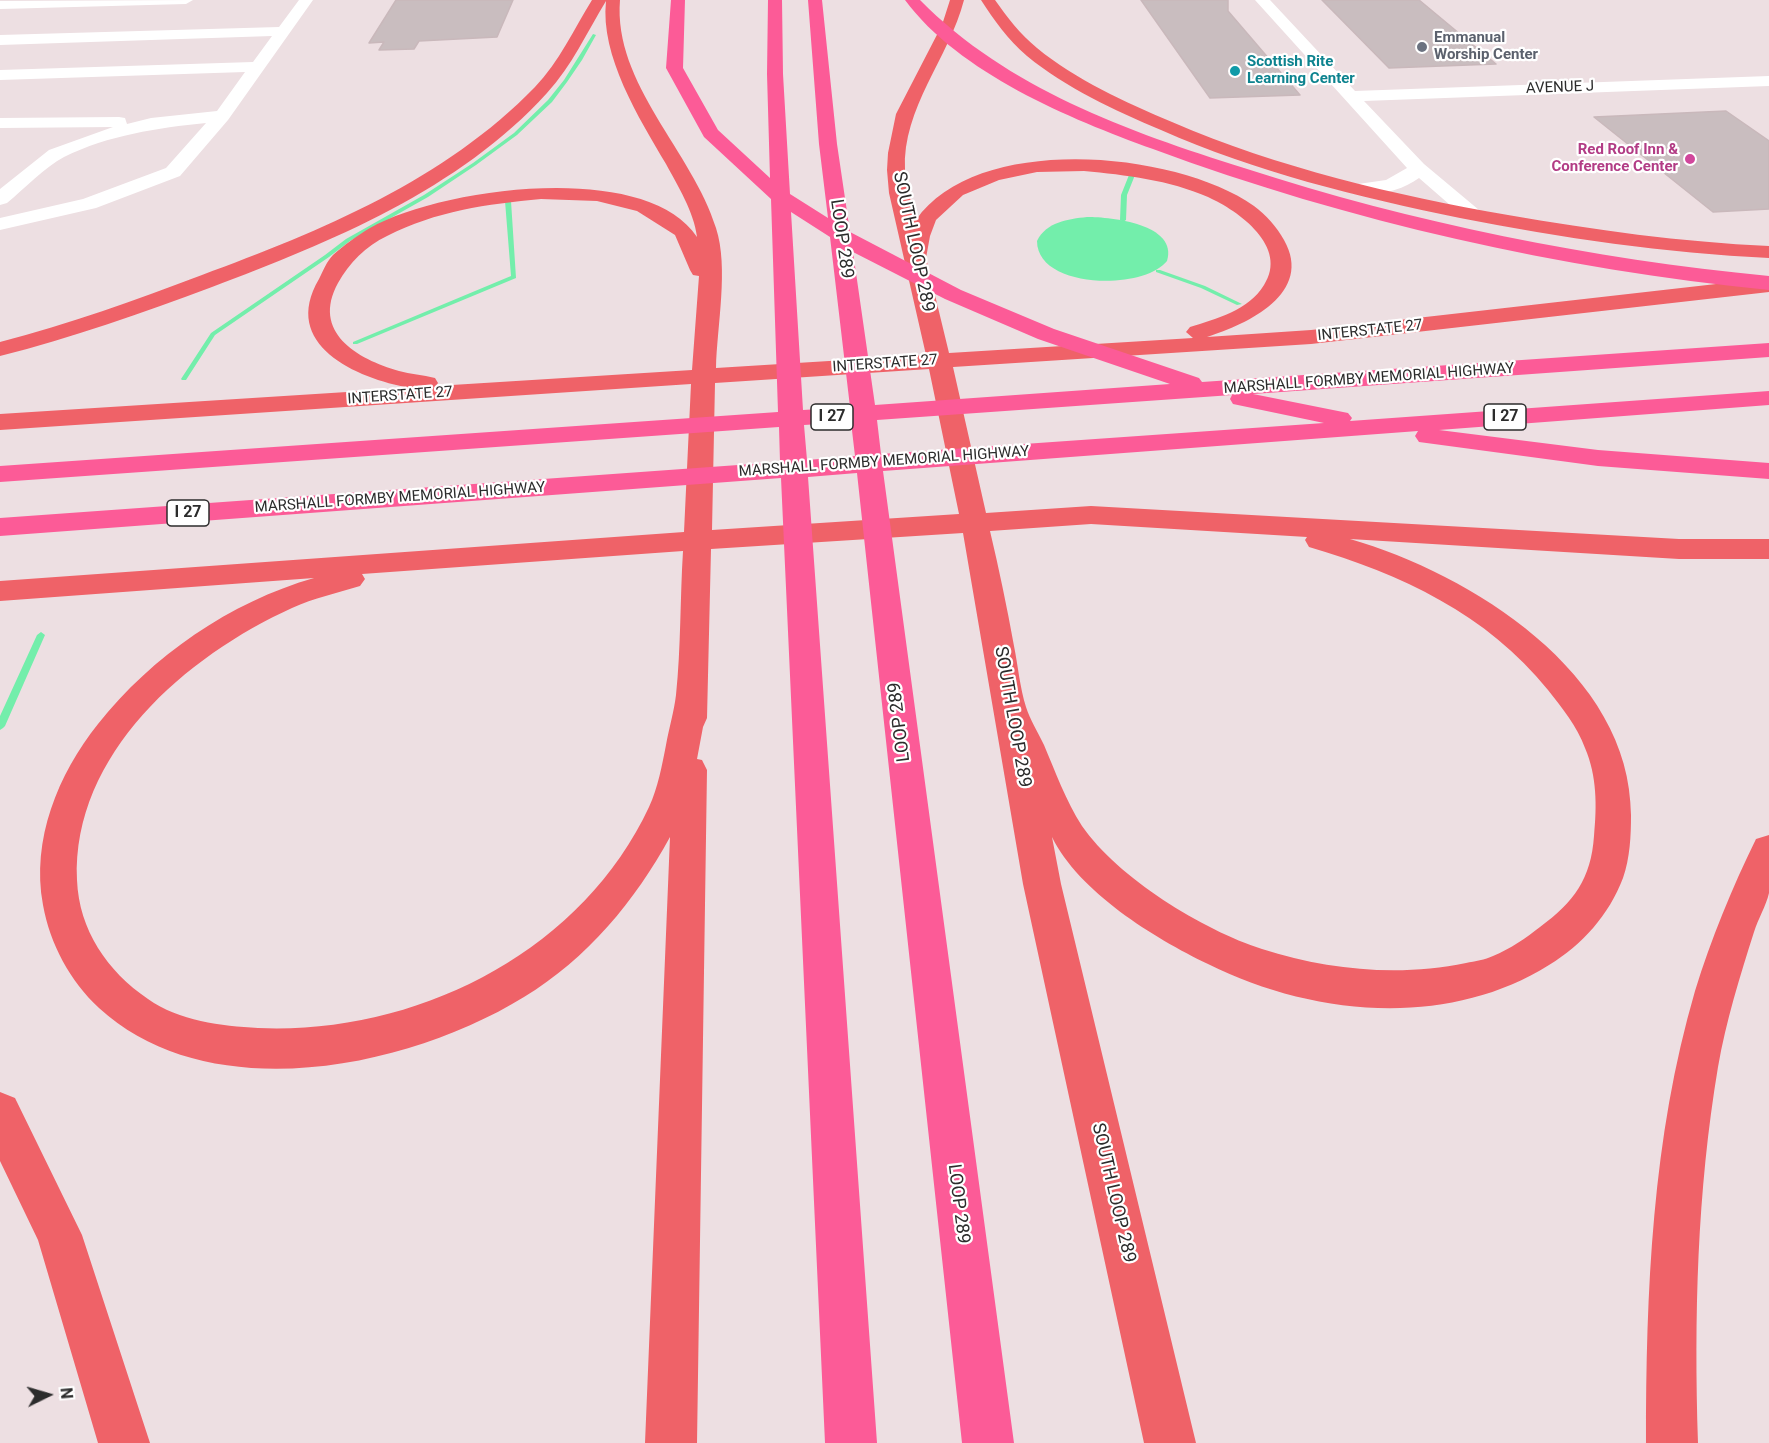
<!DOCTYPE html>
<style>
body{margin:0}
#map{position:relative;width:1769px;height:1443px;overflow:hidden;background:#eddfe2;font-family:Roboto,sans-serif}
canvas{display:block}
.north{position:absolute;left:18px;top:1365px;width:60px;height:60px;-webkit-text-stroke:4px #fff;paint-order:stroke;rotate:85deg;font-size:16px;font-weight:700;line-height:24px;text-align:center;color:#2c2c2c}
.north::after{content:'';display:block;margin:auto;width:21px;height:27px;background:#2c2c2c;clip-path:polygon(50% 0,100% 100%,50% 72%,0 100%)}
</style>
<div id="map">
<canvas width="1769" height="1443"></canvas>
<div class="north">N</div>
</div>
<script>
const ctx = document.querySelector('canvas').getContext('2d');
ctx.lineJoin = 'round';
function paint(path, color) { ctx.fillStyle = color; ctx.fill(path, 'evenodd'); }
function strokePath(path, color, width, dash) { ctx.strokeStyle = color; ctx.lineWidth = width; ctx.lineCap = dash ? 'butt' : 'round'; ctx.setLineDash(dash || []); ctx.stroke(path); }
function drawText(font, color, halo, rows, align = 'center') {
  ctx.font = font + ' Roboto,sans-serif'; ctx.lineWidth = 4.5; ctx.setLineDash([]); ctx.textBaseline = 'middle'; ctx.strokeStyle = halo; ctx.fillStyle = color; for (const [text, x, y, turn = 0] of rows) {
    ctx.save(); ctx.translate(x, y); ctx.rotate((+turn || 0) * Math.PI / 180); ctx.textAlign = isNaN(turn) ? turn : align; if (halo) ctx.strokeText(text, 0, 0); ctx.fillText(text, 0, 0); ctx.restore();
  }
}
paint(new Path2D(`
 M1087,217C1112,217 1178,224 1167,261C1143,291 1037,289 1037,241C1046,222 1068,219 1087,217Z`), '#73eeab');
paint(new Path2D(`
 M593,34L596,35L582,60L567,82L552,102L517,135L476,165L428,197L350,241L329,257L215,335L186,380H182L181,379L211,333L325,255L346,239L424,195L473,163L514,133L548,100L564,80Z
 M1132,173L1135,175L1127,195L1126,220L1123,222L1120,220L1121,195L1129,175Z
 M508,199L511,201L516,278L357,344H353V342L511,276L505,201Z
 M1156,270H1160L1205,286L1242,304L1237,305L1201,288L1156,272Z
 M41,632L45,635L5,726L3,728L0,730V716L37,635Z`), '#73eeab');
const building = new Path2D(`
 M396,0H513L497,37L419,41L414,49L379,50L384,42L369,43Z
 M1141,0H1228V11L1300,95L1210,98Z
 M1322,0H1419L1496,64L1389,68Z
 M1726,111L1769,141V209L1713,212L1594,117Z`);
paint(building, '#c9bdbf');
strokePath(building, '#c9b8bb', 1.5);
paint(new Path2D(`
 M193,0L186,4L0,9V1H3Z
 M299,0H313L228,120L180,176L96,208L0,230V218L83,199L166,168L206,123C157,128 109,135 64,157C45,167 24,189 7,203L0,205V189L49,150L113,127L0,128V118L119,117L125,118L127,124L151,118L217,111L245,72L0,80V70L253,62L272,36L0,45V35L279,27Z
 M1255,0H1270L1355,91L1769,76V86L1364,101L1424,164L1479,210L1482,214L1479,218H1465L1419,178C1402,191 1372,198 1351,193L1348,189L1351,185L1386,180L1407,168Z`), '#fff');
paint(new Path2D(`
 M592,0H620C613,84 693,152 716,228C729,268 717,326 716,368L926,355L889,193L887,170L888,153L896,114L942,25L950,0H964C949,58 902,108 905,170C906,187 912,204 916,220C977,132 1176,151 1254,206C1266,215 1277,227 1284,240C1314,293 1248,324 1207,337L1311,330L1769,278V292L1311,344L953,367L986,513L1091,506L1679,539H1769V559H1679L1350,539C1471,574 1631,673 1631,815C1631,836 1630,858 1623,878C1609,915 1582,945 1549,965C1447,1029 1312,1016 1208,964C1154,938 1079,892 1052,837L1061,884L1196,1443H1144L1023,884L963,533L711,549L707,718L703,727L697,759L702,760L707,770L697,1443H645L670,837C635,901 587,959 524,997C407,1069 209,1109 99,1008C70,981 50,944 43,905C31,840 58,774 98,724C152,656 230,602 314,578L0,601V581L684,532L691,384L0,430V414L410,388C356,378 280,345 319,279C323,271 327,261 333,255C343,246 358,235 370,228C439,188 646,159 697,237C694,212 678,186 666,164C639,118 600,56 606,1C587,32 572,66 547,93C459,190 331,242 212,287C142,313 72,338 0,356V342C69,324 136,300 202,275C321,231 445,180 535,87C559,62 574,29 592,0ZM1084,171C1126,175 1169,180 1208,197C1239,211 1289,247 1264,285C1249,310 1216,319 1190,327L1186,332L1193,338L949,353L926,258L930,236L936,220L963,195L999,180L1037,172ZM541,199L597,201L637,211L675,235L690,270L693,275L699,276L692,370L436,386L438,383L435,378C423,375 410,374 399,371C357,359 311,332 338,283C349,263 366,246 387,236C436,211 487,204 541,199ZM929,369L959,514L712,530L715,383ZM1091,524L1307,537L1305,540L1309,547C1401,574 1487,614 1548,690C1562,708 1577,726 1585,748C1597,776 1597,806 1594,836C1591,879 1574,902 1540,927C1526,938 1510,949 1493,956C1485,960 1475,961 1466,963C1399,977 1327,970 1262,949C1203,930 1118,878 1082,826C1066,801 1055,771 1044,745C1038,732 1030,720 1026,707C1020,688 1018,666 1014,646C1007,607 999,569 990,531ZM683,551C680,599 681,648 676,695C674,712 669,728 666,745C662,765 658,788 649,807C581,953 415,1035 258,1028C221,1026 179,1021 148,999C107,971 79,930 77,880C72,754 186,656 292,608C314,598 337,593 360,586L365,579L362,574Z
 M981,0H995C1007,17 1020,34 1037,48C1076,80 1125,102 1172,122C1279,168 1393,195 1508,215C1594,230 1681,242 1769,246V258C1665,253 1562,238 1460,218C1358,197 1256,172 1161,130C1114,110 1066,88 1027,56C1008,40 994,20 981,0Z
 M1769,835C1769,853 1769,876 1769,893C1766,906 1758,919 1754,932C1740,976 1726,1021 1718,1067C1697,1192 1694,1317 1698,1443H1646C1646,1291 1652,1138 1695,991C1711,939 1732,888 1756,839Z
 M0,1092L15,1098L82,1235L150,1443H98L38,1240L0,1161Z`), '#ef6268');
paint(new Path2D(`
 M671,0H685L683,68L718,130L770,178L767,74L768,0H782L783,74L790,194L828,218L819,144L808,0H822L837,144L850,232L961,290L1054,329L1199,378L1202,382L1769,343V357L1253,394L1348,413L1352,418L1350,421L1769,391V405L1439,430L1598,450L1769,463V479L1598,466L1419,442L1415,436L1418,431L883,471L1014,1443H962L857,473L808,477L877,1443H825L781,478L0,536V518L780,462L779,427L0,482V466L778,412L771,199L704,137L666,68ZM791,212L830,237L850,407L803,410ZM853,252L945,299L1038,339L1170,384L875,405ZM1232,395L1230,399L1233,404L1324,423L881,454L877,420ZM851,422L855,456L807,460L804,425Z
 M905,0H920C1008,89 1127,131 1244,168C1413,223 1592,259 1769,276V290C1560,269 1350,222 1153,149C1070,119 959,73 905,0Z`), '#fc5b97');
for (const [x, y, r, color] of [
 [1422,47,6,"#6b7280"],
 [1235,71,6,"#0f9aa8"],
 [1690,159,6,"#d1479c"]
]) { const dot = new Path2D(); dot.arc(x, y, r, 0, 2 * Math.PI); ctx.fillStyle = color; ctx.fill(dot); strokePath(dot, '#fff', 2); }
drawText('bold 15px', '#5b616d', '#fff', [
 ["Emmanual",1434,38],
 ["Worship Center",1434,55]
], 'left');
drawText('bold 15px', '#0d838f', '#fff', [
 ["Scottish Rite",1247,62],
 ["Learning Center",1247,79]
], 'left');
drawText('15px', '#2c2c2c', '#fff', [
 ["AVENUE J",1560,88,-2],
 ["INTERSTATE 27",1370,331,-6],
 ["INTERSTATE 27",885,364,-4],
 ["MARSHALL FORMBY MEMORIAL HIGHWAY",1369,379,-4],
 ["INTERSTATE 27",400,396,-4],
 ["MARSHALL FORMBY MEMORIAL HIGHWAY",884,462,-4],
 ["MARSHALL FORMBY MEMORIAL HIGHWAY",400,498,-4]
]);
drawText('bold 15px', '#b23c85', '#fff', [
 ["Red Roof Inn &",1678,150],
 ["Conference Center",1678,167]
], 'right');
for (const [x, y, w] of [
 [832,417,42],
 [1505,417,42],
 [188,513,42]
]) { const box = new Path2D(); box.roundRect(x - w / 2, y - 13, w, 26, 4.5); ctx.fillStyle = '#fff'; ctx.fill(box); strokePath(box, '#2c2c2c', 1.5); }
drawText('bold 16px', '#2c2c2c', null, [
 ["I 27",832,417],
 ["I 27",1505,417],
 ["I 27",188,513]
]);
drawText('18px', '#2c2c2c', '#fff', [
 ["LOOP 289",841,239,82],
 ["SOUTH LOOP 289",913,242,78],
 ["SOUTH LOOP 289",1012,717,80],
 ["LOOP 289",900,722,-97],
 ["SOUTH LOOP 289",1113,1193,77],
 ["LOOP 289",958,1204,83]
]);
</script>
